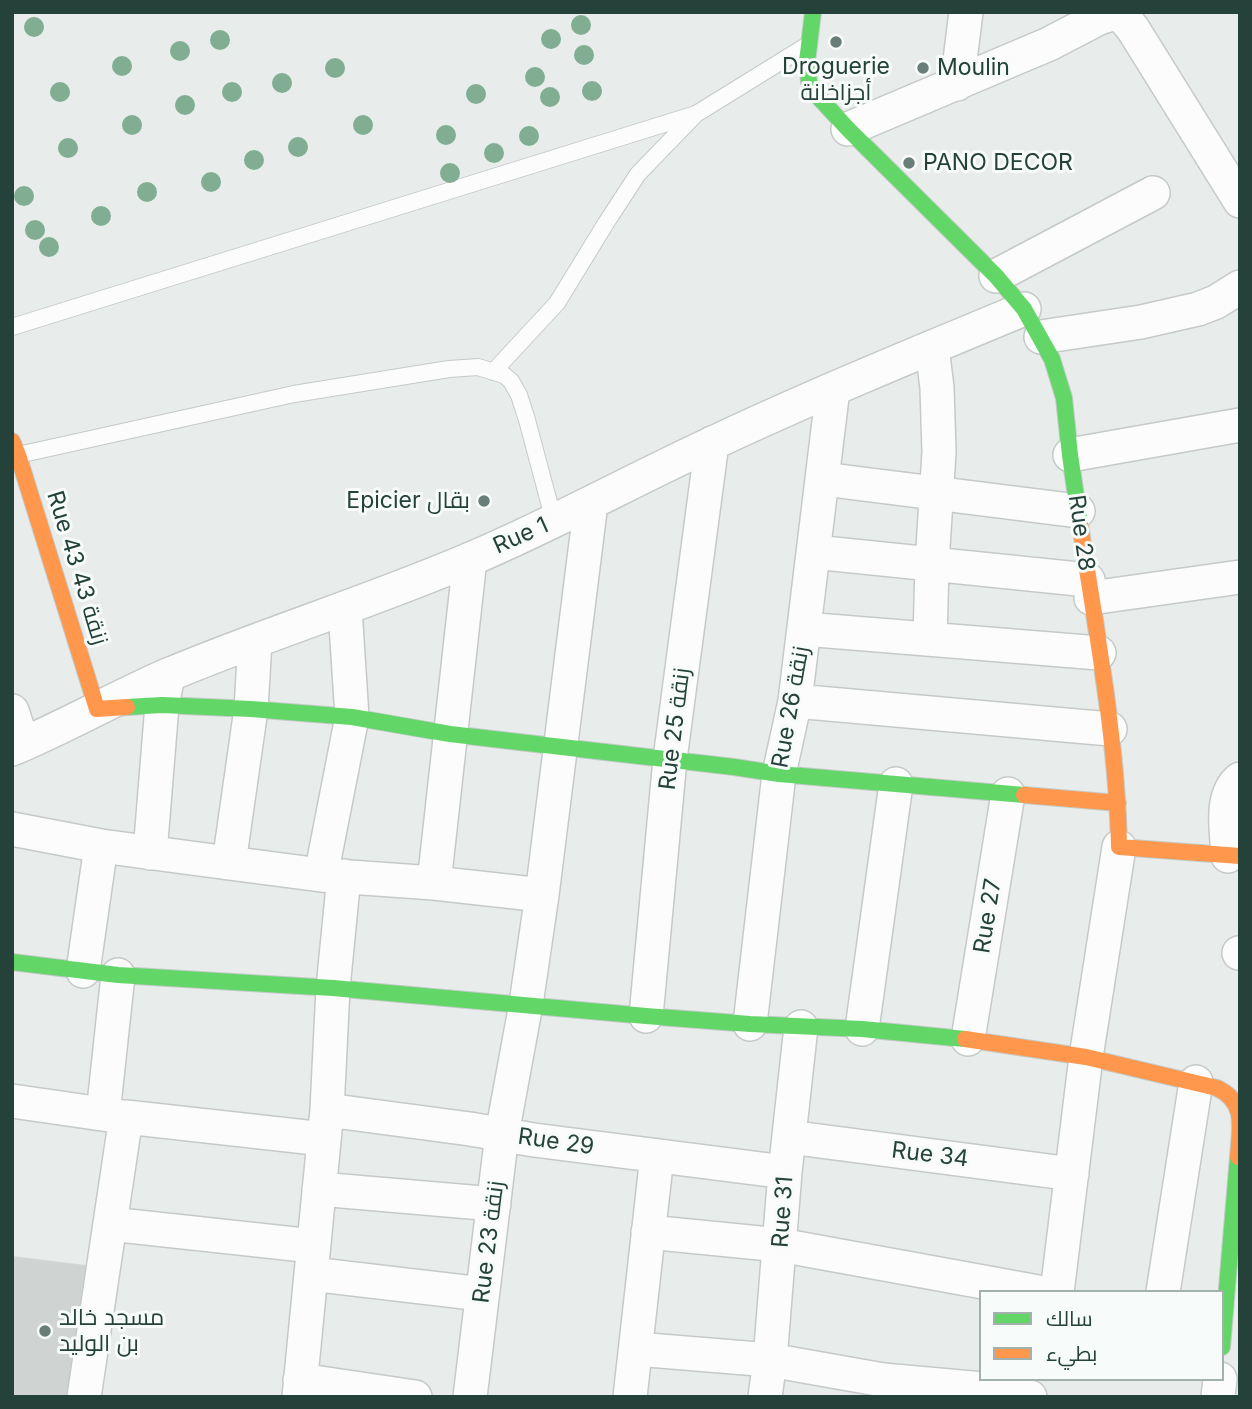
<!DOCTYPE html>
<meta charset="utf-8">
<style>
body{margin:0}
#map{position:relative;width:1252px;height:1409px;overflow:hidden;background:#e8edeb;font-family:Inter,Cairo,sans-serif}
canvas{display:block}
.frame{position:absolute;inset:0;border:14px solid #24423a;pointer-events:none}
.legend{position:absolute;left:979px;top:1290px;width:245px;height:91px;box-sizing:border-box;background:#f7fbf9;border:2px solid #a3b1ad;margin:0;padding:9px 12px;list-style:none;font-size:21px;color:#24423a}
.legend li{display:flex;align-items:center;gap:14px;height:35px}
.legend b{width:35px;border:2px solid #a3b1ad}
</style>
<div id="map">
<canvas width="1252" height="1409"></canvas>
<div class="frame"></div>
<ul class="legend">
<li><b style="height:9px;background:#63d668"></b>سالك</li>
<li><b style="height:9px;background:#ff974d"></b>بطيء</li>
</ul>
</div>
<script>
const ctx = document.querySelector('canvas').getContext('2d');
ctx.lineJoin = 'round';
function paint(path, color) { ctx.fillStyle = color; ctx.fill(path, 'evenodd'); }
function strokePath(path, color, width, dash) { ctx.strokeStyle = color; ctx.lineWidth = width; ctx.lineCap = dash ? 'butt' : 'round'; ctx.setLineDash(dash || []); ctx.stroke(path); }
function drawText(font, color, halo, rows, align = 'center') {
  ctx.font = font + ' Inter,Cairo,sans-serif'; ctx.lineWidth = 6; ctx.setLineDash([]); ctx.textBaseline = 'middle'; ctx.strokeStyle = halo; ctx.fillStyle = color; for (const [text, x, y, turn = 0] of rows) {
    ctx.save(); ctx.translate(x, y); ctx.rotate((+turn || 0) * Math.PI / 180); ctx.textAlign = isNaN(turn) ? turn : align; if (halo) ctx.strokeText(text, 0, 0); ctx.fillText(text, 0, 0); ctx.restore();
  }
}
const building = new Path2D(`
 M12,1257L85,1266L72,1397H12Z`);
paint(building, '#cfd4d2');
strokePath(building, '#d1d6d4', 2);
const lane = new Path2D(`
 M12,327L696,114
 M493,372L557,303L606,223L638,174L696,114L806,46
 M18,455L294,394L449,369L478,367L504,375L511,381L519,395L527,420L554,521`);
const street = new Path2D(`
 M957,84L966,12
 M848,129L1049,44L1099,18L1112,14L1120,16L1124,18L1133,29L1240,201
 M996,276L1153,193
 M1041,337L1141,322L1198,309L1216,302L1240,287
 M1070,455L1240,425
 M823,479L1078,511
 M814,552L1088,580
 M1091,598L1240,577
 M804,629L1099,653
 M930,639L932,564L939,452L937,388L932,347
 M795,701L1110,729
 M12,711L23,744
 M12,749C65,727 115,698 168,675C268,633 373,601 473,558C555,523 633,480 713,443C815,395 920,352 1024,309
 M12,829L101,846L229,863L321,875L434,883L542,895
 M150,853L162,705L167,681
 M1228,856C1227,832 1219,796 1240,779
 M229,863L251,709L255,641
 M321,875L352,717L345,609
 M434,883L470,559
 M1239,953H1240
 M83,971L101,846
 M646,1016L670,759L712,443
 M750,1024L779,774L795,701L833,389
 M862,1029L896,784
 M968,1039L1008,794
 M12,1101L123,1117
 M327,1110L470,1129L534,1140L785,1172
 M103,1114L118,975
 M789,1137L1072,1174
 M319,1189L494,1204
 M110,1224L313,1246
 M648,1232L780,1245L1038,1292
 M311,1274L482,1294
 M1057,1292L1086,1057L1119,847
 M1163,1292L1196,1082
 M636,1349L770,1360L883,1380L994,1390L1030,1397
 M300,1380L415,1397
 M84,1397L126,1117L324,1139
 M299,1397L327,1110L333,988L344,876
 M470,1397L502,1134L526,1004L542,895L591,503
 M630,1397L657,1156
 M765,1397L770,1360L785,1172L801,1027
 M1218,1397L1220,1379`);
const fast = new Path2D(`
 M813,12L807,62L809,82L812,90L848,129L996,276L1024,309L1052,359L1064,398L1070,455L1080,524
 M127,707L162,705L251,709L352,717L450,734L734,767L779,774L1024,795
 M12,962L118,975L333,988L646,1016L750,1024L862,1029L965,1039
 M1222,1347L1238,1157`);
const slow = new Path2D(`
 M12,441L18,455L97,709L127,707
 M1080,524C1096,631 1117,739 1119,847L1240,856
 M1024,795L1118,803
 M965,1039L1086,1057L1217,1088C1247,1102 1240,1128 1238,1157`);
strokePath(lane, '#c5cac8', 18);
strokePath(street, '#c5cac8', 36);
strokePath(fast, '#c3cbc8', 18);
strokePath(slow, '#c3cbc8', 18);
strokePath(lane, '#fcfcfc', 16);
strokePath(street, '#fcfcfc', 33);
strokePath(fast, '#63d668', 16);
strokePath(slow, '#ff974d', 16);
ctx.fillStyle = '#81ae93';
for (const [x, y] of [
 [581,25],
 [34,27],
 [551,39],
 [220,40],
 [180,51],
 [584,55],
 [122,66],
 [335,68],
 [535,77],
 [282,83],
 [592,91],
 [60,92],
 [232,92],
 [476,94],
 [550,97],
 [185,105],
 [132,125],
 [363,125],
 [446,135],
 [529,136],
 [298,147],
 [68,148],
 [494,153],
 [254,160],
 [450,173],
 [211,182],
 [147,192],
 [24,196],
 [101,216],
 [35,230],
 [49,247]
]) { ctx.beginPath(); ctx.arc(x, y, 10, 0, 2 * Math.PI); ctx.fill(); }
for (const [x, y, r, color] of [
 [836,42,7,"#697e78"],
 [923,68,7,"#697e78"],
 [909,163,7,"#697e78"],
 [484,501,7,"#697e78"],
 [45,1331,7,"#697e78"]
]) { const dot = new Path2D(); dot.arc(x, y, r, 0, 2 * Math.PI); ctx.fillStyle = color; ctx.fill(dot); strokePath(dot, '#f7fbf9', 2.5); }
drawText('23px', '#24423a', '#f7fbf9', [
 ["Droguerie",836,67,"center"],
 ["أجزاخانة",836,93,"center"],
 ["Moulin",937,68],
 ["PANO DECOR",923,163],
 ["Epicier بقال",470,501,"right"],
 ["مسجد خالد",59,1318],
 ["بن الوليد",59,1344]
], 'left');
drawText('23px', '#24423a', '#f7fbf9', [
 ["Rue 28",1081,533,82],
 ["Rue 1",521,536,-24],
 ["Rue 43 زنقة 43",77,568,73],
 ["Rue 26 زنقة",791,707,-80],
 ["Rue 25 زنقة",675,729,-83],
 ["Rue 27",988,916,-81],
 ["Rue 29",556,1142,8],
 ["Rue 34",930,1155,7],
 ["Rue 31",783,1212,-86],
 ["Rue 23 زنقة",489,1242,-83]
]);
</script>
